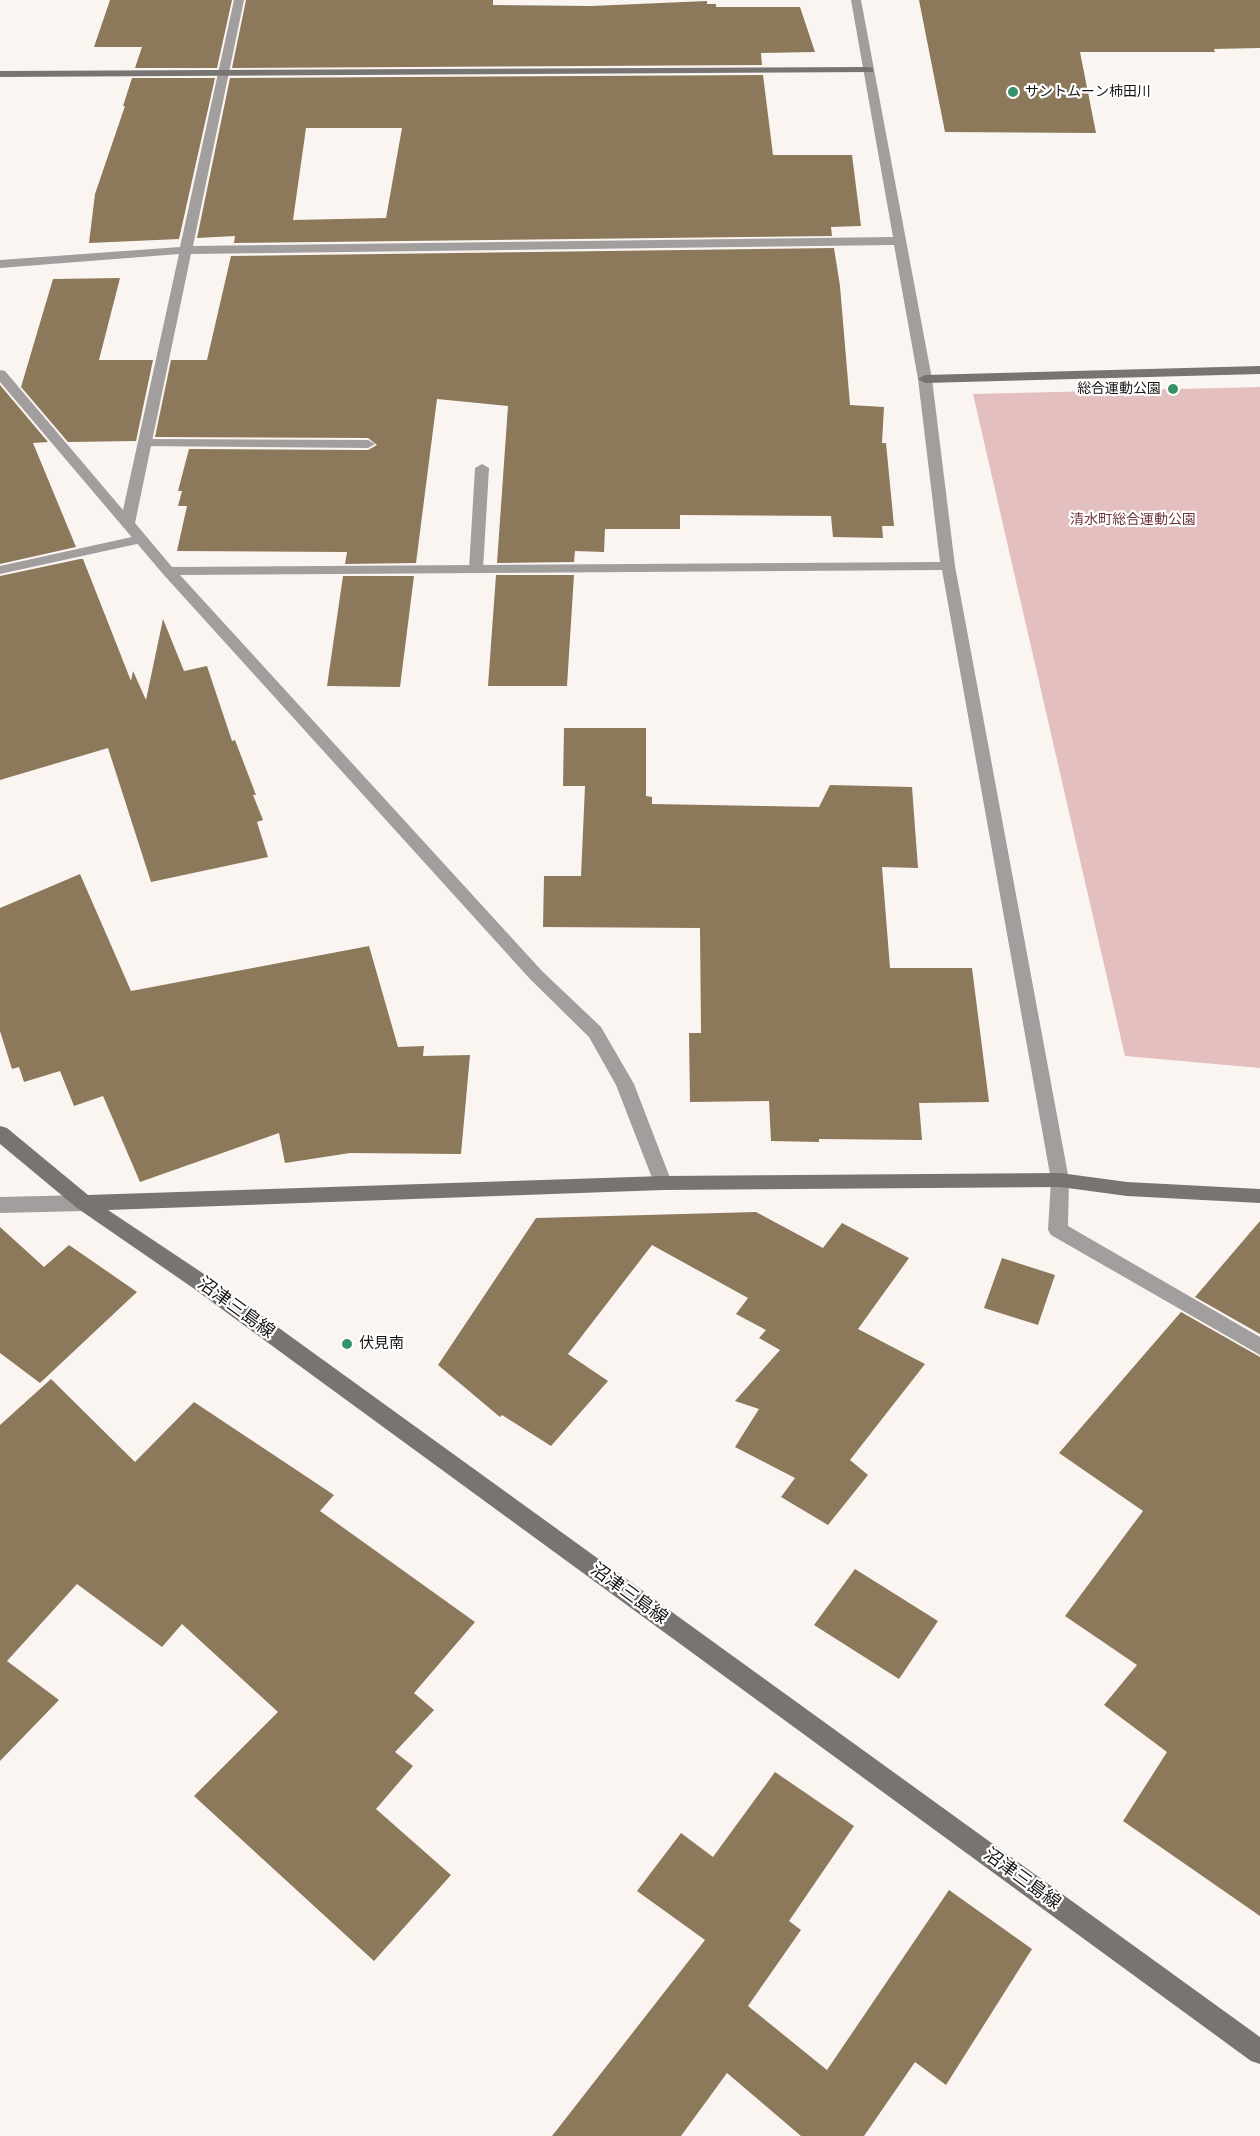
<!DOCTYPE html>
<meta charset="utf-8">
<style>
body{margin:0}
canvas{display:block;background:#fbf5f1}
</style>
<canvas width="1260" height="2136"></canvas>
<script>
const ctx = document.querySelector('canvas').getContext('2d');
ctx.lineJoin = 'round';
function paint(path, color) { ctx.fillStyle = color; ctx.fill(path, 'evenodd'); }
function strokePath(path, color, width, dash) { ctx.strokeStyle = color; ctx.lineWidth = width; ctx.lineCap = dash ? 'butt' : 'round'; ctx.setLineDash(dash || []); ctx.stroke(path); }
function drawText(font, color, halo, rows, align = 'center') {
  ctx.font = font + ' "IBM Plex Sans","Noto Sans JP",sans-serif'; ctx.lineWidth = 4.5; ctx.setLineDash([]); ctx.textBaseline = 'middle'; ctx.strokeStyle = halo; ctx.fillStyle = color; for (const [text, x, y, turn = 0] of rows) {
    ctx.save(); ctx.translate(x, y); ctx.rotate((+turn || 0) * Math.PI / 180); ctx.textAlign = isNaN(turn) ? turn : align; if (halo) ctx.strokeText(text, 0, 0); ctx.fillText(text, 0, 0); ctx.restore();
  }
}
paint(new Path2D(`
 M1260,387V1068L1125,1056L973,394Z`), '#e4bfbf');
paint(new Path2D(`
 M110,0H232L217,68H135L142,47H94Z
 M246,0H493V5L591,6L707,1V4H716V7H800L815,52L761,53L762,65L232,68Z
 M919,0H1260V48L1214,49L1215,52H1080L1096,133L945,132Z
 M763,75L773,155H852L861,226L831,227L832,236L234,243L235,236L197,238L230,78ZM306,128H402L386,218L293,220Z
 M132,78H215L179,239L89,243L95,194L125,106H123Z
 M834,248L840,286L850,405L884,407L882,443H886L894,526H882L883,538L833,537L831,516L680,515V529H605L604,552L575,551L574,562L497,563L508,406L437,399L416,563L345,564L347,552L177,551L187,506H178L182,491H178L189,449L368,450L377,445L368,438L155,437L171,360H207L231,256Z
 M120,278L99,360H153L136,441L68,442L21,387L53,279Z
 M0,385L48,442L33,443L76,547L0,564Z
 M80,559H83L131,681L133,671L146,700L163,619L184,671L207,666L232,741L235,740L256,795H253L263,820L257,822L268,857L151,882L108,748L0,780V576Z
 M496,575H574L567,686H488Z
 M343,576H414L400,687L327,686Z
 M564,728H646V796L652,797V804L819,807L830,785L912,787L918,868L882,867L890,968H972L989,1102L919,1103L922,1140L819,1139V1142L771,1141L769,1101L690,1102L689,1033H701L700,928L543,927L544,876H581L585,786H563Z
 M80,874L131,991L369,946L398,1047L424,1046L423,1056L470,1055L461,1154L350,1153L285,1163L279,1133L140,1182L103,1096L74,1106L60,1071L24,1082L19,1067L12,1069L0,1031V908Z
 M756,1212L823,1248L842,1223L909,1258L858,1329L925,1364L850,1460L868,1475L828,1525L781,1497L795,1478L735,1447L759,1409L735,1401L780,1350L759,1338L766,1330L736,1314L748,1298L652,1245L568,1354L608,1381L551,1446L502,1415L500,1417L438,1365L536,1218Z
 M1260,1221V1334L1195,1297Z
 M0,1227L44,1267L69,1245L137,1292L40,1383L0,1353Z
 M1002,1258L1055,1275L1038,1325L984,1308Z
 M1181,1312L1260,1357V1916L1123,1821L1167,1752L1104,1705L1137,1665L1065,1616L1143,1511L1059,1453Z
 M51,1379L135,1462L194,1402L334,1495L320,1511L475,1622L414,1693L434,1710L395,1752L413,1766L376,1809L451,1875L374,1961L194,1796L278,1712L182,1624L162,1647L77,1584L7,1661L59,1700L0,1761V1425Z
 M855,1569L938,1621L899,1679L814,1625Z
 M775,1772L854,1826L789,1921L801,1930L748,2006L827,2070L949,1890L1032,1949L946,2085L915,2062L864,2136H801L727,2073L681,2136H552L705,1940L637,1891L681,1833L713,1857Z`), '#8c795b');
paint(new Path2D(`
 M146,439L368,440L375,444L368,448L141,446L139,443L141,440Z
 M482,464L489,468L483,569L476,573L469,569L475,468Z
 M141,535L148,539L146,542L0,574V566Z`), '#a19e9d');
paint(new Path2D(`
 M234,0H244L193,246L893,237L851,0H861L932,379L955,566L1069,1180L1068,1226L1260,1337V1355L1051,1235L1048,1230L1051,1180L942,570L180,575L542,971L601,1027L634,1084L672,1183L670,1188L663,1190L656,1188L654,1183L616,1085L589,1037L530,979L163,574L0,382V370L5,371L123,510L179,254L0,268V260L180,247ZM894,245L918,379L940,562L172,567L135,523L191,254Z
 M84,1195L91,1198L93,1203L91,1208L84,1211L0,1213V1197Z`), '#a19e9d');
paint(new Path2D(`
 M869,67L873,68V72L0,77V71Z
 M1260,366V374L925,383L918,379L925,375Z
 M0,1126L7,1128L88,1195L663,1176L1060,1173L1127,1182L1260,1189V1203L1127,1196L1060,1187L663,1190L108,1210L207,1276L1260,2037V2064L1251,2061L193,1288L77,1208L0,1144Z`), '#787472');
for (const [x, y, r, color] of [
 [1013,92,6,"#369269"],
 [1173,389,6,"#369269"],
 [347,1344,6,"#369269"]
]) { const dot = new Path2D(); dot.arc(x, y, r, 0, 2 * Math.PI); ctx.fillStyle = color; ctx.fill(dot); strokePath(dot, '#fff', 2); }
drawText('14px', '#171513', '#fff', [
 ["サントムーン柿田川",1025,92],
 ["総合運動公園",1161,389,"right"]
], 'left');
drawText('14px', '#6d363a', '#fff', [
 ["清水町総合運動公園",1133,520]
]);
drawText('15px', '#171513', '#fff', [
 ["伏見南",359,1344]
], 'left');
drawText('18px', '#171513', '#fff', [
 ["沼津三島線",236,1308,36],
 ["沼津三島線",629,1594,36],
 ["沼津三島線",1022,1879,36]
]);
</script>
